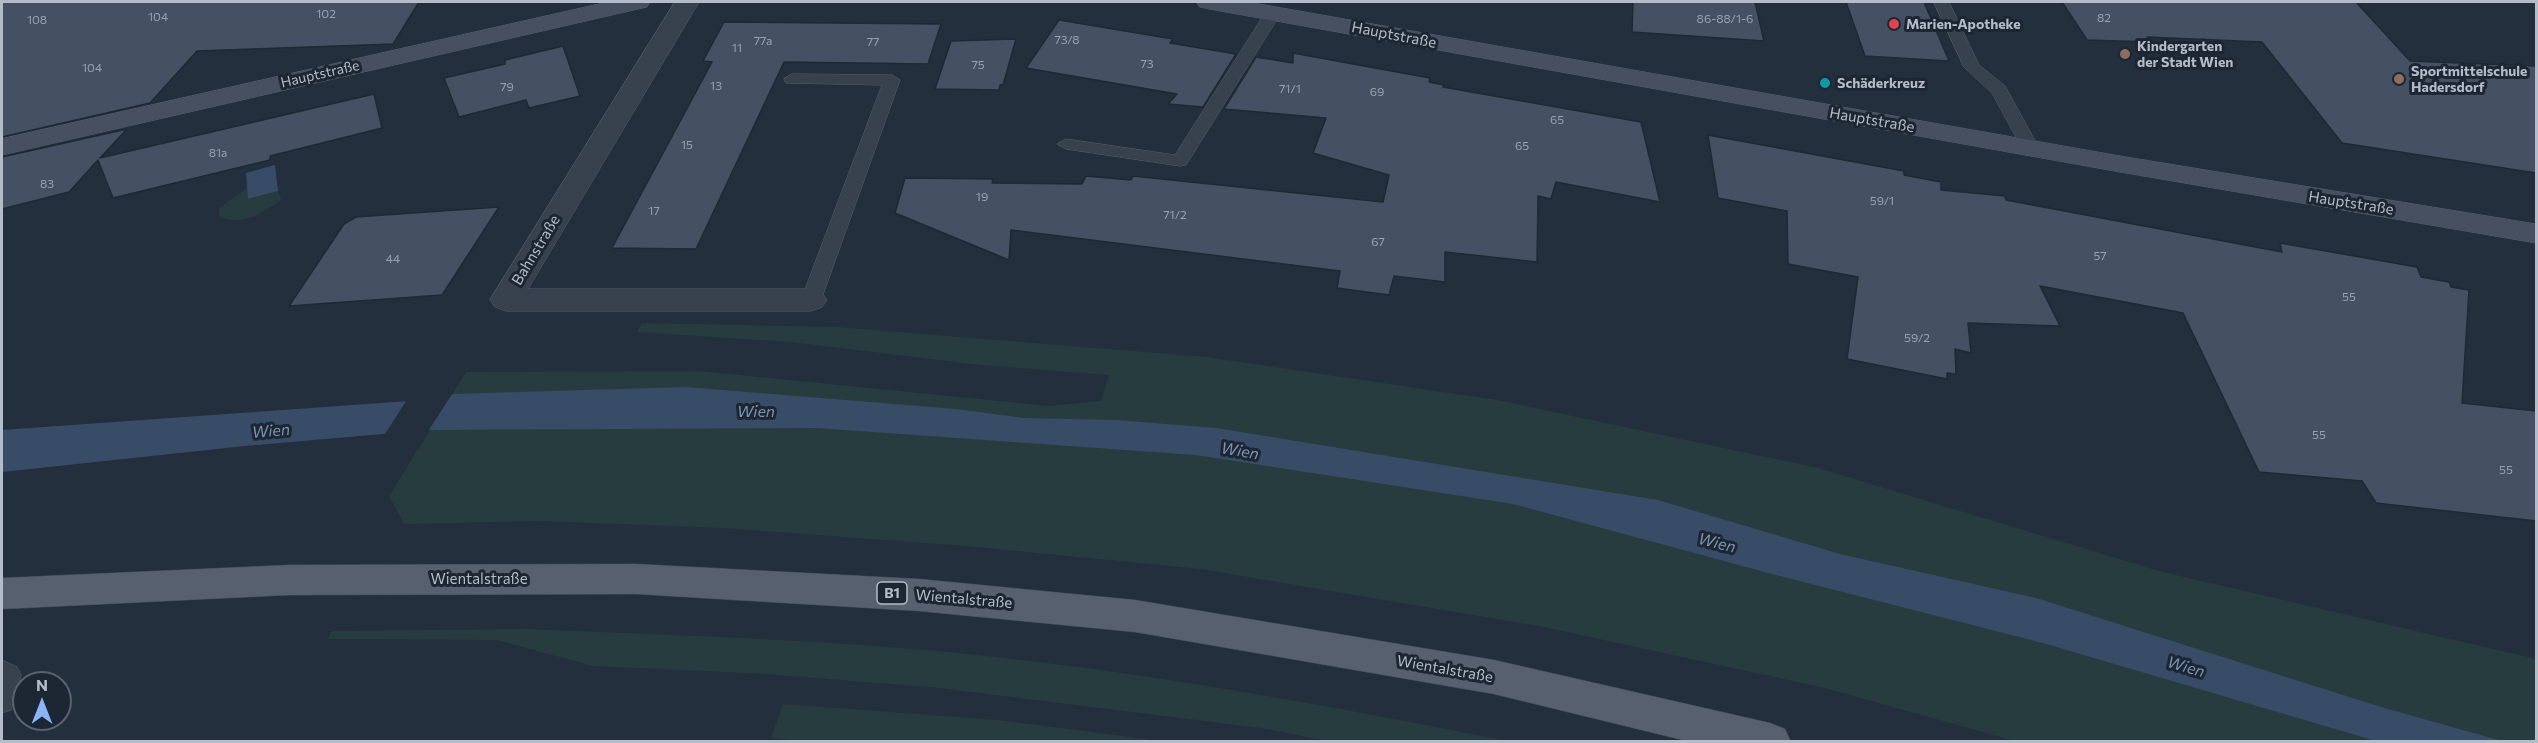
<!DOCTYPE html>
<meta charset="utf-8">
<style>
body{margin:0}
#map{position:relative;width:2538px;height:743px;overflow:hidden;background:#242f3e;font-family:Commissioner,sans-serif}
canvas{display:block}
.frame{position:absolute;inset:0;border:3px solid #b4bcc9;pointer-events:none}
.north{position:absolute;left:12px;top:671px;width:60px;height:60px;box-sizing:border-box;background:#1d2633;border:2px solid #59626f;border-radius:50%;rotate:0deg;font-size:16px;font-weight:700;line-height:24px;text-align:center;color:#b4bcc9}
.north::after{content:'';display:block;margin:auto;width:21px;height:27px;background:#8ab4f8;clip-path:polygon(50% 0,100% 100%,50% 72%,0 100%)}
</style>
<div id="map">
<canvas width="2538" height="743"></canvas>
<div class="frame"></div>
<div class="north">N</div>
</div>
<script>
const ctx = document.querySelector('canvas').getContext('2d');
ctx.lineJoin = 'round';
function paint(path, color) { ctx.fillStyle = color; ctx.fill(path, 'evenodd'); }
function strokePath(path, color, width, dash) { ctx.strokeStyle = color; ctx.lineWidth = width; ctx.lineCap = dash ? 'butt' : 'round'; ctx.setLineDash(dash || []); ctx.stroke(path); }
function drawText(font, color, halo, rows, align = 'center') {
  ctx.font = font + ' Commissioner,sans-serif'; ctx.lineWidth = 6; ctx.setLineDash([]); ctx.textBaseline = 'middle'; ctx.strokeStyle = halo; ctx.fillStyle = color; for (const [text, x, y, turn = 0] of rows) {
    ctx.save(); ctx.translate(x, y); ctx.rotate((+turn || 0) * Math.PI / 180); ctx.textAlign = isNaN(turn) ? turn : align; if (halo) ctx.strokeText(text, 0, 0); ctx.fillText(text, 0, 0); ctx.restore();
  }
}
paint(new Path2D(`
 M247,188L249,199L278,191L281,200C263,213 241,227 219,216V208Z
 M642,323L837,327L1207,357L1497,400L1818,468L2159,571L2536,659V741H2015L1825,688L1544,627L1201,569L966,546L722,528L541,521L404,524L389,496L466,372L699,371L1049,406L1101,401L1109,375L980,365L790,342L637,332Z
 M526,629C691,636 857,640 1022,660C1185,679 1346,709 1507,741H1328L1261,728L939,688L766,674L593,666L497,640L328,639L332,631Z
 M783,704L998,720L1161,741L811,742L771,738Z`), '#263c3f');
paint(new Path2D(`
 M275,165L278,191L248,199L246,173Z
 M686,387L956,409L1024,418L1116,420L1216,428L1658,500L1840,554L2036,598L2381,707L2502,741H2376L2043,643L1772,574L1513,504L1196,455L816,428L429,430L245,446L2,472V430L409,401L452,394Z`), '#394c67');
paint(new Path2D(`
 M454,391L427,433L383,437L408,398Z`), '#242f3e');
const building = new Path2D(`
 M2,2H419L393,44L197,51L150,103L2,137Z
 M1633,2H1755L1764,41L1632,32Z
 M1846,2H1924L1949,61L1865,56Z
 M2062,2H2356L2410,61L2536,66V173L2342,143L2262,42L2147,37L2151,42L2087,40Z
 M1059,20L1173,39L1170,43L1236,54L1203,107L1168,104L1177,94L1026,68Z
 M724,22L941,24L928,64L784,62L696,249L612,248L712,62L703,61Z
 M1016,39L1003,85H1000L999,90L935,89L951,41Z
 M563,46L580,96L529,108L526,100L459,117L444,78L505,64V60Z
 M1293,53L1430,78L1429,82L1444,85L1443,87L1641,122L1660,202L1556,182L1551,199L1538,196L1537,262L1445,252V282L1394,276L1389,295L1337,288L1340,271L1011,230L1009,260L895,213L905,178L993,179L992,183L1082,184L1086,176L1131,180L1133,176L1383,202L1389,175L1313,153L1326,118L1224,109L1256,57L1293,63Z
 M374,94L382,128L270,156V160L113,198L98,160L69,192L2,209V157L127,129L100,158Z
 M1708,135L1904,171V175L1941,182V190L2005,196L2006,200L2282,252L2280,243L2417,267L2421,277L2449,282L2451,287L2469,290L2462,403L2536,411V521L2376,503L2362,481L2259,472L2183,313L2040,286L2060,326L1968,323L1971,353L1955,349L1956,374L1947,373V379L1847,359L1858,277L1788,264L1787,211L1718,198Z
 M499,207L442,295L289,306L344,224L356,217Z`);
paint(building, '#455162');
strokePath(building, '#1f2835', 1.5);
const lane = new Path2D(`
 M1934,2H1949L1979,65L2005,86L2039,148L2036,152H2024L1992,93L1964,67Z
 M1273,8L1281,13L1186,165L1180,166L1066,149L1057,144L1066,139L1175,155L1265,13Z
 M792,74L892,75L900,80L821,300L818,305H804L801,300L882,85L786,83L784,79Z
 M2,660L17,667L21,675L11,710L2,713Z`);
const street = new Path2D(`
 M675,2H699L528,289H811L822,293L827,300L822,307L811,311H506L495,307L490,300Z`);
const secondary = new Path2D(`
 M608,2H650L647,7L638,9L2,155V139Z
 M1197,2H1248L2120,156L2536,224V243L2120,172L1209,9L1200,7Z`);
const primary = new Path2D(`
 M636,564L919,579L1135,600L1494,660L1770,723L1785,729L1791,742H1691L1494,694L1135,632L919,611L636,594L289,595L2,609V578L289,565Z`);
strokePath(lane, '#565f6c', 1);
strokePath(street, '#565f6c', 1);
strokePath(secondary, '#565f6c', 1);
strokePath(primary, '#414a57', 1);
paint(lane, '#38414e');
paint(street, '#38414e');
paint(secondary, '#465061');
paint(primary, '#56606e');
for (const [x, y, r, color] of [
 [1894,24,6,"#e0444e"],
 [2125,54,6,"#8d6e63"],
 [2399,79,6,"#8d6e63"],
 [1825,83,6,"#0f9aa8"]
]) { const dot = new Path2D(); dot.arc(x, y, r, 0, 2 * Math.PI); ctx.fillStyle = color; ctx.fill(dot); strokePath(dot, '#1d2633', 2); }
drawText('12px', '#98a1af', null, [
 ["102",326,14],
 ["104",158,17],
 ["82",2104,18],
 ["86-88/1-6",1725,19],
 ["108",37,20],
 ["73/8",1067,40],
 ["77a",763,41],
 ["77",873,42],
 ["11",737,48],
 ["73",1147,64],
 ["75",978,65],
 ["104",92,68],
 ["13",716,86],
 ["79",507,87],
 ["71/1",1290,89],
 ["69",1377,92],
 ["65",1557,120],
 ["15",687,145],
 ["65",1522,146],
 ["81a",218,153],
 ["83",47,184],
 ["19",982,197],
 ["59/1",1882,201],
 ["17",654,211],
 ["71/2",1175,215],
 ["67",1378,242],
 ["57",2100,256],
 ["44",393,259],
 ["55",2349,297],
 ["59/2",1917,338],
 ["55",2319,435],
 ["55",2506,470]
]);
drawText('bold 14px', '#b4bcc9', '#1d2633', [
 ["Marien-Apotheke",1906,24],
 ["Kindergarten",2137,46],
 ["der Stadt Wien",2137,62],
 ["Sportmittelschule",2411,71],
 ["Hadersdorf",2411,87],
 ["Schäderkreuz",1837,83]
], 'left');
drawText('14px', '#b4bcc9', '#1d2633', [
 ["Hauptstraße",320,74,-13]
]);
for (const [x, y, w] of [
 [892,593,30]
]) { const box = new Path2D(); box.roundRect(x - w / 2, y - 11, w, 22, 4.5); ctx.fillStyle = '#1d2633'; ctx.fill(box); strokePath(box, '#b4bcc9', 1.5); }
drawText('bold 14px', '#b4bcc9', null, [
 ["B1",892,593]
]);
drawText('15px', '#b4bcc9', '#1d2633', [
 ["Hauptstraße",1394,35,11],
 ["Hauptstraße",1872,120,10],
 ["Hauptstraße",2351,203,9],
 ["Bahnstraße",536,250,-59],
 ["Wientalstraße",479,579],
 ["Wientalstraße",964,599,5],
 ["Wientalstraße",1445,669,10]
]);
drawText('italic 16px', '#7c92b1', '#1d2633', [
 ["Wien",756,412],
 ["Wien",271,431,-5],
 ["Wien",1240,451,10],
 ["Wien",1717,543,14],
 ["Wien",2186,667,16]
]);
</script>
